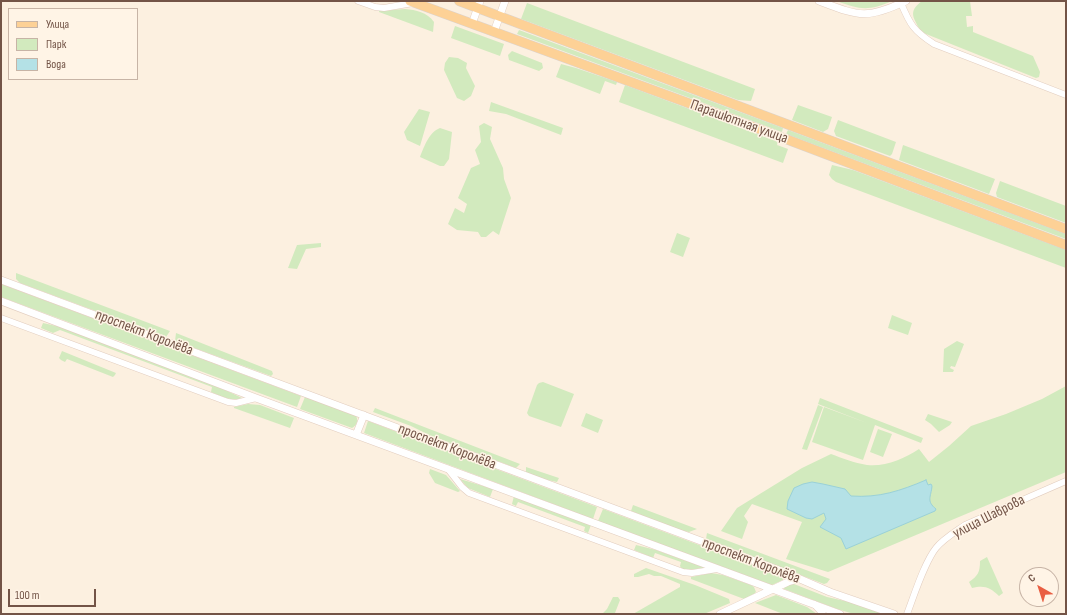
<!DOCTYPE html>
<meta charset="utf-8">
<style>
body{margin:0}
#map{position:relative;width:1067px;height:615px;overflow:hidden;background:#fcf0e0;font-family:"Sofia Sans Condensed",sans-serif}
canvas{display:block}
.frame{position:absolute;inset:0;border:2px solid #735447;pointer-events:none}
.legend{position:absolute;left:8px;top:8px;width:130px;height:72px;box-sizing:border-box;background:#fff4e6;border:1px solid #c7b4a6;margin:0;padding:5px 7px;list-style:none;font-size:12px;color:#735447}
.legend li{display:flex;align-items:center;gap:8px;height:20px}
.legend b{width:20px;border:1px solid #c7b4a6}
.north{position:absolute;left:1019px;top:567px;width:40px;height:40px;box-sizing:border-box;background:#fff4e6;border:1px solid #c7b4a6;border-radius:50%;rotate:321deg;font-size:11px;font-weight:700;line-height:16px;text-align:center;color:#735447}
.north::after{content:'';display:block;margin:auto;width:14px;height:18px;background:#e95e42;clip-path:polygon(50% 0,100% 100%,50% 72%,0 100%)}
.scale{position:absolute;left:8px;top:589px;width:88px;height:18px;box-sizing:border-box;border:2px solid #735447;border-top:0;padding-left:5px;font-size:12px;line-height:14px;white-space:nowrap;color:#735447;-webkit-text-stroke:3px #fff4e6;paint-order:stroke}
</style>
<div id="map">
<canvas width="1067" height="615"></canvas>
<div class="frame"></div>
<ul class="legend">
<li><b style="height:5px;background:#fdd196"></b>Улица</li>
<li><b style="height:11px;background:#d2eabe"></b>Парк</li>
<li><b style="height:11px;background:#b4e1e6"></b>Вода</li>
</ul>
<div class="north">С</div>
<div class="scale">100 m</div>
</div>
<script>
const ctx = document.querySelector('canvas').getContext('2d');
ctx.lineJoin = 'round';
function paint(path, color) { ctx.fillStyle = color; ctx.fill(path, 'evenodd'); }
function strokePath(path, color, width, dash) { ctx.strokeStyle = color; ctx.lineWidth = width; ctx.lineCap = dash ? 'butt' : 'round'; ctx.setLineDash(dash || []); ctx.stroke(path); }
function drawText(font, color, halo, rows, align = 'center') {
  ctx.font = font + ' "Sofia Sans Condensed",sans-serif'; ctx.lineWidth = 3; ctx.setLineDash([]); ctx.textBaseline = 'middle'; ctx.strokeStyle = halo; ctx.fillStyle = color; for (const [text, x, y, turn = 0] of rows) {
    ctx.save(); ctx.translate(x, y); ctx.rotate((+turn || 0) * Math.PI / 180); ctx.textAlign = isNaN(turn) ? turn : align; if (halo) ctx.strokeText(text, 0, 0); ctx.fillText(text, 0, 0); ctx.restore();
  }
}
paint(new Path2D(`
 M837,1H892C869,11 860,10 837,1Z
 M922,1H970L972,16H966L967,27L973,26V32L1033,56L1040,72L1039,77L1036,78L921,32C914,18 907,12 922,1Z
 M527,3L755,89L751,101L738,100L521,19Z
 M405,9C416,10 427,12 434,22L433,32L379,12V11Z
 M455,26L504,44L500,56L451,38Z
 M519,30L783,128L782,132L517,34Z
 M512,51L542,63L543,68L539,71L509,60L508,55Z
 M449,57L458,58L467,63L466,68L475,86L471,96L464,101L457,98L444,70L445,63Z
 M561,64L576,68L617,82L616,85L605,81L600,94L556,77Z
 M625,85L778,142L777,145L788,149L783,163L619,102Z
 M491,102L563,128L561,135L506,114L489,111Z
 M798,105L832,117L828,129L823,132L792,120Z
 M419,109L430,112L420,146L407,140L404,132Z
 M838,120L896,142L892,154L890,156L836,136L834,131Z
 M484,123L492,127L490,139L503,168L504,179L511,198L499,235L493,231L486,237H481L478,232L457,230L448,224L455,208L464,213L467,204L458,198L471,168L480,164L475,150L481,142L479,126Z
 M440,128L452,132L449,159L444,166H440L420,157C424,147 429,132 440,128Z
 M788,130L1066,234V239L786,134Z
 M903,145L995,179L989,194L899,160Z
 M832,165L853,170L1066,250V268L836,182L832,179L829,175Z
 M1000,181L1066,206V223L997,197L996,193Z
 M677,233L690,238L683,257L670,252Z
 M321,243V247L306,249L297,269L288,268L297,245Z
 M16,273L170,331L166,337L20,283L16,279Z
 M1,284L301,396L297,407L1,297Z
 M892,315L912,323L908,335L888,328Z
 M43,323L61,327L221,388L242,398C231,402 221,396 211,392L212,387L60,330L53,333L41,328Z
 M176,333L272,371L273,374L271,376L175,341Z
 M957,341L964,344L955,367L951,366L950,368L954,370L953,372H943L944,349Z
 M62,351L116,373L115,375L113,377L67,359L65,362L61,360L59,358Z
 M543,382L574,394L561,427L529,416L527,413L537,385L539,383Z
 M1066,386V472L828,572L786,559L802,522L752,504L744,516L748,522L742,539L721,531L737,508L802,468L831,454C842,458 854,463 867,465C885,467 904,459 919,449L929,462L949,446L971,426L1006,414L1042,399Z
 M305,397L356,416C359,421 356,426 352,428L300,409Z
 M820,398L923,438L921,443L875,425L863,460L812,442L824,407L867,423L818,404Z
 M248,404L260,405L294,418L290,428L234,408V407Z
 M818,405L823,407L807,450L802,449Z
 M375,408L520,464L516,468L429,435L411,426L373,412Z
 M586,413L603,420L598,433L581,426Z
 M928,414L952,422L950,425L939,432L931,424L925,420Z
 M368,421L597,507L593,519L364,433Z
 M878,429L892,434L883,457L870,452Z
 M526,467L559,478L557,482L543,479L526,472Z
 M430,469L446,475L460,491L458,492L435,483L429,473Z
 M460,479L493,489L490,497L468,488Z
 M514,496L591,525L588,533L584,531L585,527L518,502L516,506L512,504Z
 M633,505L697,529L689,532L682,531L631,511Z
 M603,509L782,576L783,580L772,585L598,521Z
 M707,533L830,579L827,583L824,584L706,539Z
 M636,545L656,550L703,567V568L689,570L682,569L680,566L681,562L655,553L653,558L634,550Z
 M987,557L1003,593L999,596C990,587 984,585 972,588L969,582C978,576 980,572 980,561Z
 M646,568L695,585L729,599L730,603L704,614H633L680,587V584L661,576H654L649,574L638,577H634V574Z
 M711,573L723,575L751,585L754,587L756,592L754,594L744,599L691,579V577Z
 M794,584L827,597L854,603L883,614H854L837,609L784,589L785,586Z
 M776,595L807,607L817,614H783L755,603Z
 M613,597H618L620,600L615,613L616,614H602L607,609Z`), '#d2eabe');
const water = new Path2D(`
 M926,480L928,485L931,484L932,486C931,497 926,501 936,509L935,511L846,549L841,538L820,527L826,519L824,513L812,519L806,518L787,509L788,501L794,488L803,484L812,482L823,484L845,489L851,496C879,498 900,491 926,480Z`);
paint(water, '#b4e1e6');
strokePath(water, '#9ad1d8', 1);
const minor = new Path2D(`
 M358,1L375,7L384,8L413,3
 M901,3C910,25 914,31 934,44L1066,95
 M1,318L228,402L236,403L256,398
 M448,469L462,487L469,493L683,572L692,573L717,569
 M814,604L823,614
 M907,614C914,596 924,563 936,548C943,539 955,532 965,525L1066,481`);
const tertiary = new Path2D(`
 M819,1C859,16 866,20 906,1
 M472,24L480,1
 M494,32L505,1
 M1,280L784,572L830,592L894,614
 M1,301L256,398L840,614
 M356,435L364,415
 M720,614L788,582L798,579`);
const primary = new Path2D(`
 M410,1L770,133L1066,245
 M459,1L1066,229`);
strokePath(minor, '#e2cdbf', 7);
strokePath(tertiary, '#e2cdbf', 8);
strokePath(primary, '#dbd3cf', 10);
strokePath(minor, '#fff', 6);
strokePath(tertiary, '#fff', 7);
strokePath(primary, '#fdd196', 9);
drawText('15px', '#735447', '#fff4e6', [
 ["Парашютная улица",739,122,20],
 ["проспект Королёва",144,333,21],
 ["проспект Королёва",447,447,21],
 ["улица Шаврова",989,517,-27],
 ["проспект Королёва",751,561,21]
]);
</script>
